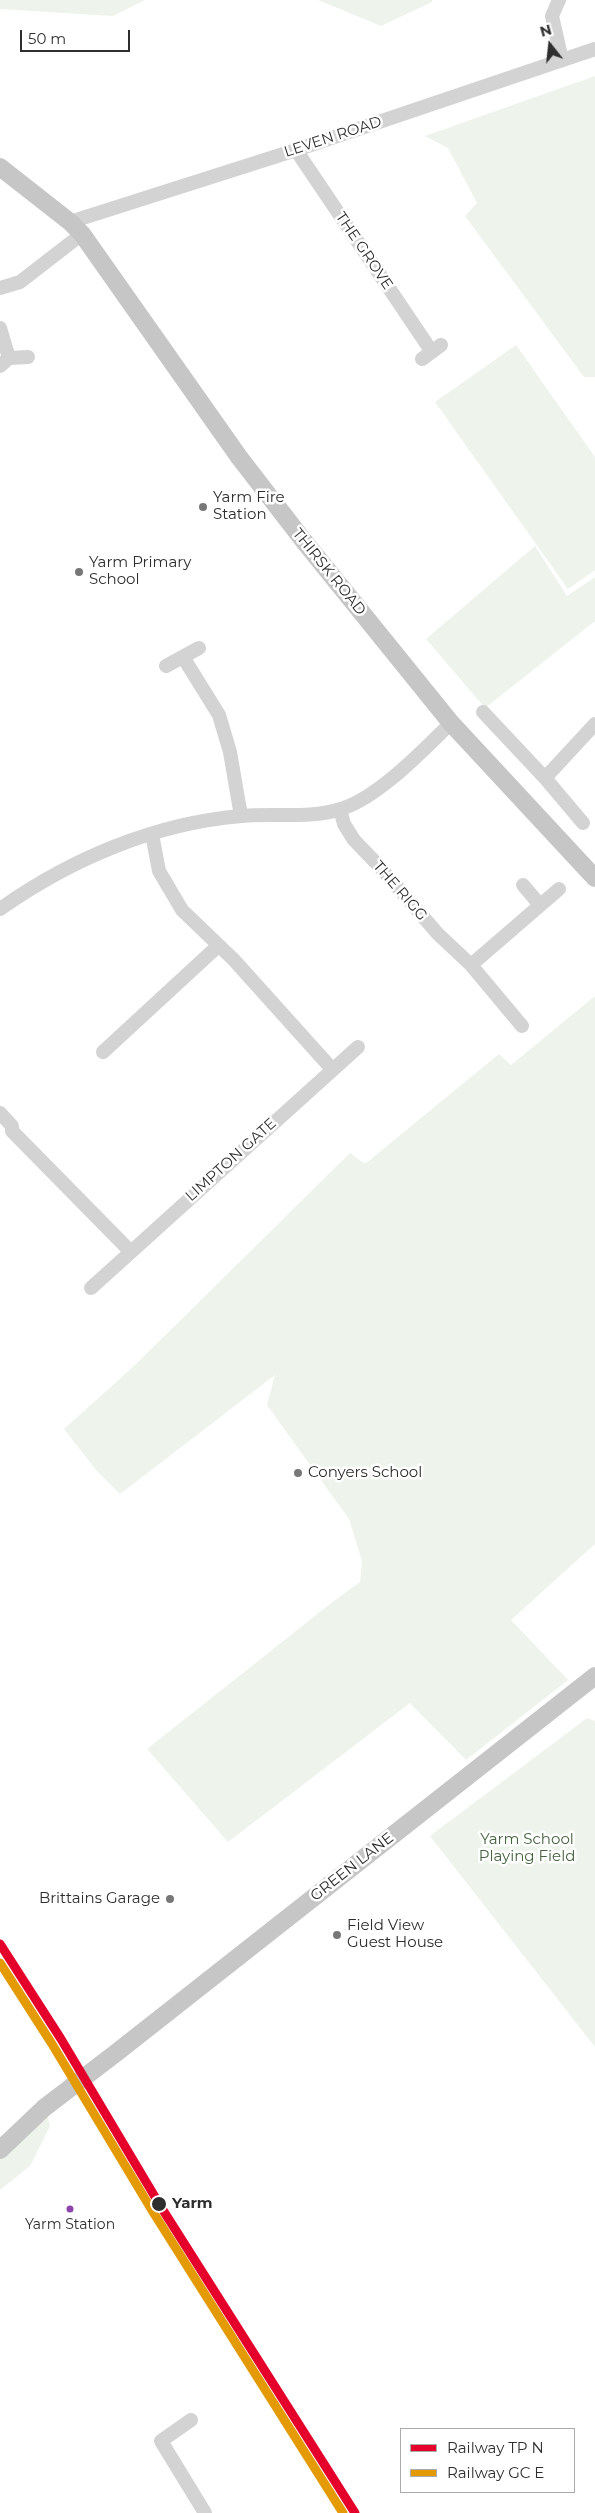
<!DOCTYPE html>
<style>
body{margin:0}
#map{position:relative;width:595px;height:2513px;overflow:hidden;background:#fff;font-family:Montserrat,sans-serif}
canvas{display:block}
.legend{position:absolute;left:400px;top:2428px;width:175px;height:65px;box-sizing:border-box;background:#fff;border:1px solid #ababab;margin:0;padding:6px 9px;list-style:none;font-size:15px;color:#2e2e2e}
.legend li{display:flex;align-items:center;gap:10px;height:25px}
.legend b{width:25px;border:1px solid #ababab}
.north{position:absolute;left:525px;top:20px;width:50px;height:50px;-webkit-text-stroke:4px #fff;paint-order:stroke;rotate:344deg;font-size:14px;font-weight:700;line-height:20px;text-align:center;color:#2e2e2e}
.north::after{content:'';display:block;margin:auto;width:18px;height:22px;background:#2e2e2e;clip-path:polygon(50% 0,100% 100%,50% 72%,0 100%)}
.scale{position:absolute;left:20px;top:30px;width:110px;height:22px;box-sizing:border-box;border:2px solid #2e2e2e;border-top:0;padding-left:6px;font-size:15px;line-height:18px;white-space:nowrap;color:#2e2e2e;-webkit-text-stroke:4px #fff;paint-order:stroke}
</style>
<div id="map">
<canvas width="595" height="2513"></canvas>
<ul class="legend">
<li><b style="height:6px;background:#e4002b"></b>Railway TP N</li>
<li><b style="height:6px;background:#e39a05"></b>Railway GC E</li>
</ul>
<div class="north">N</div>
<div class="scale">50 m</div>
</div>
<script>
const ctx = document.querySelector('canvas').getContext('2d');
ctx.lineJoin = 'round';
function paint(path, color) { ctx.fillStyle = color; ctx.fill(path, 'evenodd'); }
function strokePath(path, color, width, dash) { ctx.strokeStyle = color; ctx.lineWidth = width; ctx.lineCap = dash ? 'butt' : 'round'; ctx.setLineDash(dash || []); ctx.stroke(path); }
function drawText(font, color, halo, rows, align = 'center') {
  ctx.font = font + ' Montserrat,sans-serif'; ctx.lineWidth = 5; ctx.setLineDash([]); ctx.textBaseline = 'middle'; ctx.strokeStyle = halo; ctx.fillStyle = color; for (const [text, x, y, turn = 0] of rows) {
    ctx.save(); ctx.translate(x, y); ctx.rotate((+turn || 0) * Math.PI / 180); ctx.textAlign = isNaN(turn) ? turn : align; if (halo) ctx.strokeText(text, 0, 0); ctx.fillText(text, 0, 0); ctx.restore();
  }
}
paint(new Path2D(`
 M0,0H145L113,16L0,9Z
 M318,0H432V2L381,26Z
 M595,76V377H584L465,216L477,203L448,148L425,136Z
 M516,345L595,457V570L568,589L435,402Z
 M535,546L567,596L595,577V621L485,708L426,639Z
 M595,996V1544L511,1620L568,1680L466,1760L410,1703L228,1842L147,1749L330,1604L360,1582L362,1561L349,1519L267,1405L275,1375L120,1494L96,1470L64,1429L134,1366L350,1153L365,1164L499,1054L511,1065Z
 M587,1718L595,1721V2047L430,1836Z
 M43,2099L50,2126L30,2166L0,2190V2137Z`), '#eef3ec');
strokePath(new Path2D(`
 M559,0L552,16L562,60
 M296,150L432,352
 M70,222L296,150L595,49
 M0,288L20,282L82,234
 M0,328L9,358
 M422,359L441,345
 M0,366L9,358L28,357
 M183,657L219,715L230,752L241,816
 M166,666L199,648
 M483,712L545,778L583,823
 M545,778L595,724
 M340,809L344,824L354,840L380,867L438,934L471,965L522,1026
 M152,834L159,871L182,910L234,960L332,1069
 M523,885L540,905
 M0,909C71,859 155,823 242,816C274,813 310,819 341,809C379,797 422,751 451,723
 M471,965L559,889
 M103,1052L218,946
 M0,1113L12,1126V1131L130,1251
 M91,1288L358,1047
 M191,2420L161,2441L205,2513`), '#d3d3d3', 14);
strokePath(new Path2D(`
 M0,167L70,222L82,234L239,457L303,540L451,723L595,878
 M0,2150L44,2108L116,2053L595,1676`), '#c6c6c6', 18);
strokePath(new Path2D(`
 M0,1944L61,2039L161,2207L355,2513`), '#e4002b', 9);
strokePath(new Path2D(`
 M0,1963L52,2044L153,2212L343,2513`), '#e39a05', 9);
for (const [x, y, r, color] of [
 [203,507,5,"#777"],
 [79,572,5,"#777"],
 [298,1473,5,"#777"],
 [170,1899,5,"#777"],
 [337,1935,5,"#777"],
 [159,2204,8,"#2e2e2e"],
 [70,2209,4.5,"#8e44ad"]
]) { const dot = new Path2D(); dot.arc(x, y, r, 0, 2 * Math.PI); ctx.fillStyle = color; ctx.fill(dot); strokePath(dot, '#fff', 2); }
drawText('14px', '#2e2e2e', '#fff', [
 ["Yarm Station",70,2225]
]);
drawText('15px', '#2e2e2e', '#fff', [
 ["LEVEN ROAD",333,137,-18],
 ["THE GROVE",364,251,56],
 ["THIRSK ROAD",329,572,51],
 ["THE RIGG",400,891,49],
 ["LIMPTON GATE",231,1160,-42],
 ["GREEN LANE",352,1867,-38]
]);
drawText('15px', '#2e2e2e', '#fff', [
 ["Yarm Fire",213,498],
 ["Station",213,515],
 ["Yarm Primary",89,563],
 ["School",89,580],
 ["Conyers School",308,1473],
 ["Brittains Garage",160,1899,"right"],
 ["Field View",347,1926],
 ["Guest House",347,1943]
], 'left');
drawText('15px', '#476441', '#fff', [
 ["Yarm School",527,1840],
 ["Playing Field",527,1857]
]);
drawText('bold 15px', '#2e2e2e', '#fff', [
 ["Yarm",172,2204]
], 'left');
</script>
